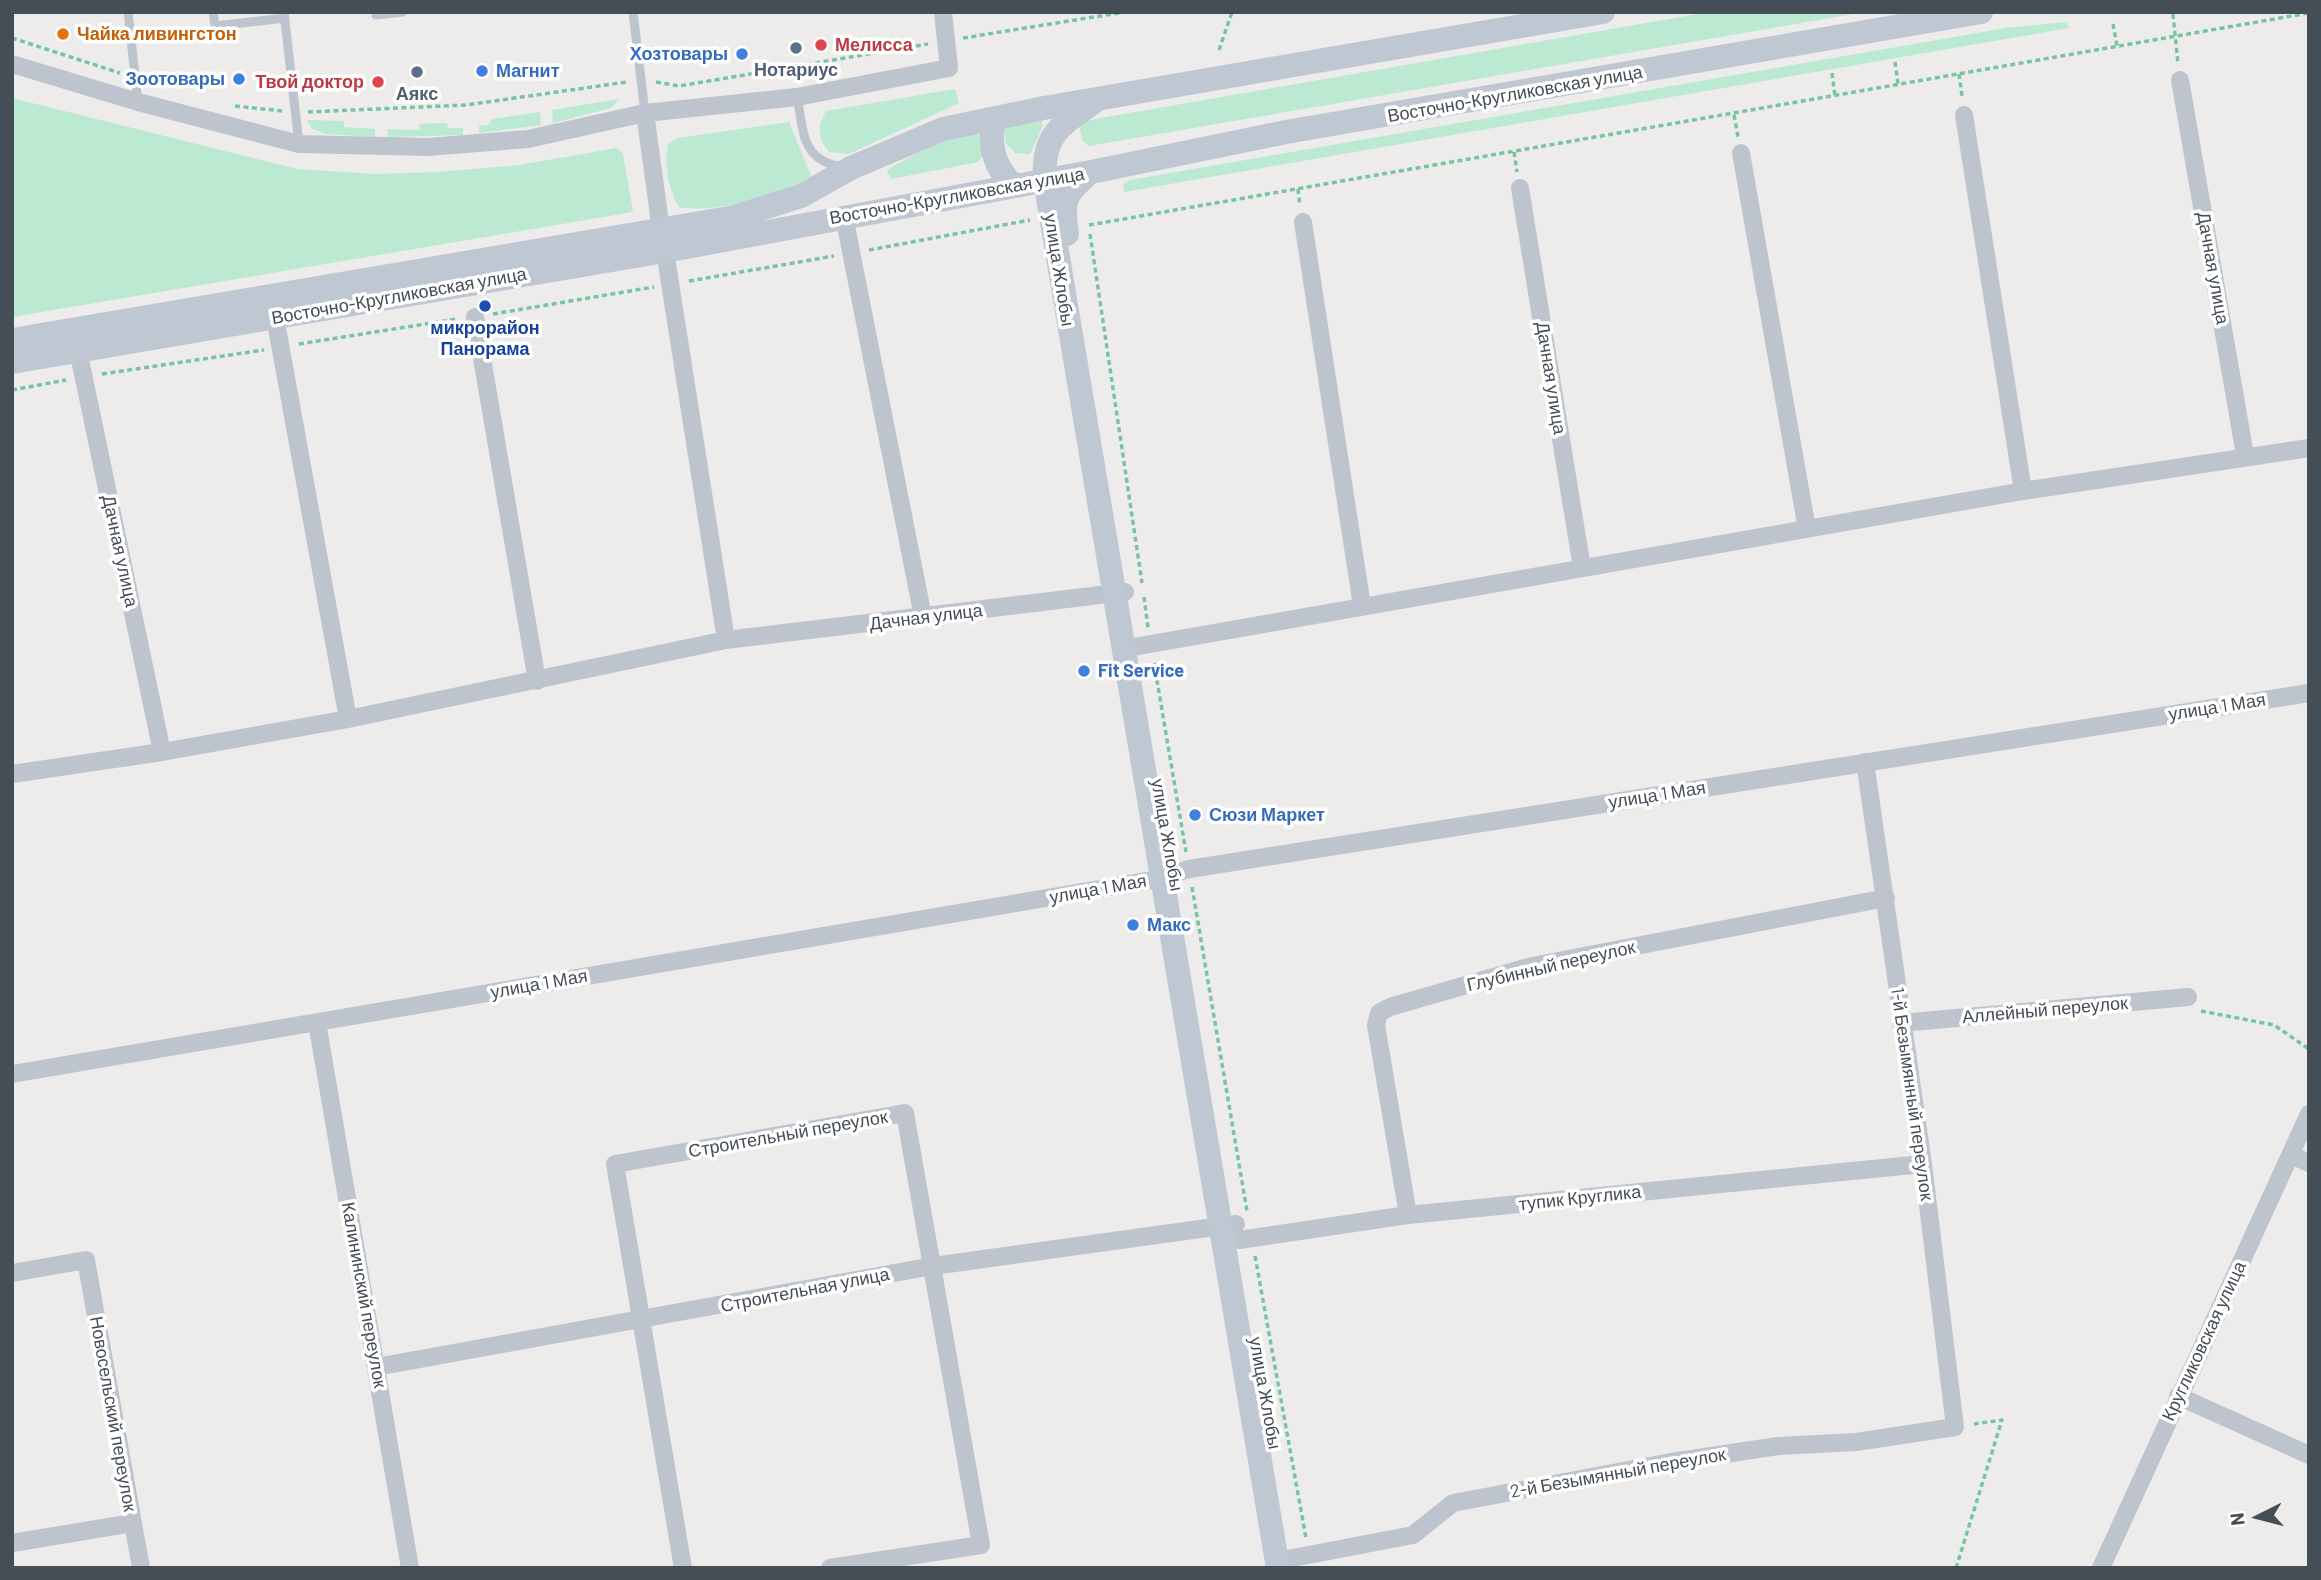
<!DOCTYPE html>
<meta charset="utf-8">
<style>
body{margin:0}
#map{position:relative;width:2321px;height:1580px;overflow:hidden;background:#eeebeb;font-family:Barlow,sans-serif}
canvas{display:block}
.frame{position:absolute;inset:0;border:14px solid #454d57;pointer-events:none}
.north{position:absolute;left:2223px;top:1482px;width:70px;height:70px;-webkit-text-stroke:5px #fff;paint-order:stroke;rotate:264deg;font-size:19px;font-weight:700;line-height:28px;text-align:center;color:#454d57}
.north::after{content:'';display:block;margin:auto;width:24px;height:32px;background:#454d57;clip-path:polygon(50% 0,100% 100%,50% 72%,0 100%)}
</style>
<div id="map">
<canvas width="2321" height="1580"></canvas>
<div class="frame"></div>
<div class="north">N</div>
</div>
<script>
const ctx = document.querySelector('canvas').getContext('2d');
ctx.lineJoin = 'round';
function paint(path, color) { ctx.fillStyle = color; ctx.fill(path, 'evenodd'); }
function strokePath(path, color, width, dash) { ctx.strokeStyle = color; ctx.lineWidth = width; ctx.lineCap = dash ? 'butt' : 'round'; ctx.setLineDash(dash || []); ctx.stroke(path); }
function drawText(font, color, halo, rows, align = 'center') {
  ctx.font = font + ' Barlow,sans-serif'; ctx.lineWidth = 7; ctx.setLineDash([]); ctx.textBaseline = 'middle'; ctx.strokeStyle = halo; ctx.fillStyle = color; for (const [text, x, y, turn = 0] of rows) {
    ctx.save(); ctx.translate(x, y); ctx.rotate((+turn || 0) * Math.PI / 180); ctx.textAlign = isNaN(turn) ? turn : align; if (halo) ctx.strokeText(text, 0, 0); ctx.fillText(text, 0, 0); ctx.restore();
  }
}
paint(new Path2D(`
 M1709,12H1865L1089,146L1082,140L1080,128L1084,121Z
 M2067,22L2069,28L1124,192L1123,184L1130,180L2006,28Z
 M955,89L959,103L849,154L829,152C818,137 817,128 826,111Z
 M12,98L297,169L374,174L439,172L519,165L617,148L623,154L633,212L12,317Z
 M619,99L611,108L553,123L552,110Z
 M540,112L541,125L479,133V126L488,125L492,119Z
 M1041,119L1043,126L1030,154L1015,153L1005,142V128Z
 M307,120L344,121V127L375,129V137L325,134L311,128Z
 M789,122L811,176C779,196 716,214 679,207C668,188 664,165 668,144L678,138Z
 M447,123L448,128H463V135L388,137L387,129L420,130L419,124Z
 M975,132L983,137L986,152L978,162L891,179L887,170C916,153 942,140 975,132Z`), '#bbe9d1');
strokePath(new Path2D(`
 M2173,14L2178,64
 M2113,24L2117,46
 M12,38L120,73
 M963,38L1125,12
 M1219,50L1232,12
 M1895,62L1898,84
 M1832,73L1835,96
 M1959,74L1962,96
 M656,82L679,86L928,44
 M235,106L283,111
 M308,112L466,105L627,82
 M1734,115L1738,137
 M1514,152L1517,172
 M1298,189L1300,206
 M1089,225L2309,13
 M1090,234L1142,583
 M869,250L1030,220
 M689,281L834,256
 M493,314L654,287
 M299,344L457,319
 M102,374L264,350
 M12,390L66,380
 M1144,597L1148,628
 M1154,663L1186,852
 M1192,887L1247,1211
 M2201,1011L2274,1025L2309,1049
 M1255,1256L1306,1538
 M1956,1568L2002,1420L1974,1424`), '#77c4a5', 3.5, [5, 3.5]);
strokePath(new Path2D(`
 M128,12L138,102
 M213,12L215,26L285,18
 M284,12L299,144
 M376,12V15L403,12
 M633,12L645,113
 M797,97C804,132 801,161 843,167`), '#bdc4cd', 9);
strokePath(new Path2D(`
 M12,64L138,102L299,144L428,147L528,139L645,113L797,97L949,68L943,12
 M2180,80L2245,455
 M645,113L661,230
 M1964,115L2023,491
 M1741,153L1807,529
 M1520,188L1582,568
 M844,216L923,617
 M1303,222L1362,606
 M665,251L726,640
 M275,317L348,719
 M475,317L537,681
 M78,350L162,752
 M1122,649L2023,491L2309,448
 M12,774L162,752L348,719L726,640L1125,592
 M317,1022L410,1568
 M1901,1023L2188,997
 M12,1074L1152,880L1189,869L2309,693
 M2291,1155L2309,1163
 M1408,1215L1376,1025L1379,1013L1390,1007L1532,966L1886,898
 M1239,1240L1408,1215L1923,1164
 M12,1273L86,1260L141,1568
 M376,1367L933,1266L1236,1224
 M2178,1396L2309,1455
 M12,1543L133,1523
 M1277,1561L1413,1535L1453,1503L1671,1462L1778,1446L1856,1442L1955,1427L1923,1164L1865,762
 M683,1568L615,1164L905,1113L981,1545L830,1568
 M2101,1568L2309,1114`), '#bdc4cd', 18);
strokePath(new Path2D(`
 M1094,102C1060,126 1042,135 1045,180L1278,1568
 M995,119C987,144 995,169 1014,186
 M1067,234C1062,201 1064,194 1091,172
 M12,340L735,217L801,196L851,168L943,129L1044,108L1603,12
 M12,362L665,251L1091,172L1286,132L1981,12`), '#bfc7d3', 24);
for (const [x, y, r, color] of [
 [63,34,7,"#e8710a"],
 [821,45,7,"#e0444e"],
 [796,48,7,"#5c6f8a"],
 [742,54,7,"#3f7fe0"],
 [482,71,7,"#3f7fe0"],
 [417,72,7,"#5c6f8a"],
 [239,79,7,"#3f7fe0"],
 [378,82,7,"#e0444e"],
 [485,306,7,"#1a4fb4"],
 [1084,671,7,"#3f7fe0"],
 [1195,815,7,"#3f7fe0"],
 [1133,925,7,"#3f7fe0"]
]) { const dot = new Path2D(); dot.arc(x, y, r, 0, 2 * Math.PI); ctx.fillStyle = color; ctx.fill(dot); strokePath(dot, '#fff', 2.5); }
drawText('bold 18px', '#c56008', '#fff', [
 ["Чайка ливингстон",77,34]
], 'left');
drawText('bold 18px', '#be3a42', '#fff', [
 ["Мелисса",835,45],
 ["Твой доктор",364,82,"right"]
], 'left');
drawText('bold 18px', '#366cbe', '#fff', [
 ["Хозтовары",728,54,"right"],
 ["Магнит",496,71],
 ["Зоотовары",225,79,"right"],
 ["Fit Service",1098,671],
 ["Сюзи Маркет",1209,815],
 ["Макс",1147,925]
], 'left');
drawText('bold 18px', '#4e5e75', '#fff', [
 ["Нотариус",796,70],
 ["Аякс",417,94]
]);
drawText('18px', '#454d57', '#fff', [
 ["Восточно-Кругликовская улица",1515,94,-10],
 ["Восточно-Кругликовская улица",957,196,-10],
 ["Дачная улица",2213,268,80],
 ["улица Жлобы",1059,270,81],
 ["Восточно-Кругликовская улица",399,296,-10],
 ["Дачная улица",1551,378,81],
 ["Дачная улица",120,551,78],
 ["Дачная улица",926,617,-7],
 ["улица 1 Мая",2217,707,-9],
 ["улица 1 Мая",1657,795,-9],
 ["улица Жлобы",1167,835,80],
 ["улица 1 Мая",1098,889,-10],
 ["Глубинный переулок",1551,966,-13],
 ["улица 1 Мая",539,984,-10],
 ["Аллейный переулок",2045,1010,-5],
 ["1-й Безымянный переулок",1912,1094,82],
 ["Строительный переулок",788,1134,-10],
 ["тупик Круглика",1580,1198,-6],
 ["Строительная улица",805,1290,-11],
 ["Калининский переулок",364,1295,80],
 ["Кругликовская улица",2204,1341,-65],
 ["улица Жлобы",1265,1393,80],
 ["Новосельский переулок",113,1414,80],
 ["2-й Безымянный переулок",1618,1473,-10]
]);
drawText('bold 18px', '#164399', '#fff', [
 ["микрорайон",485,328],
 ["Панорама",485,349]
]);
</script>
